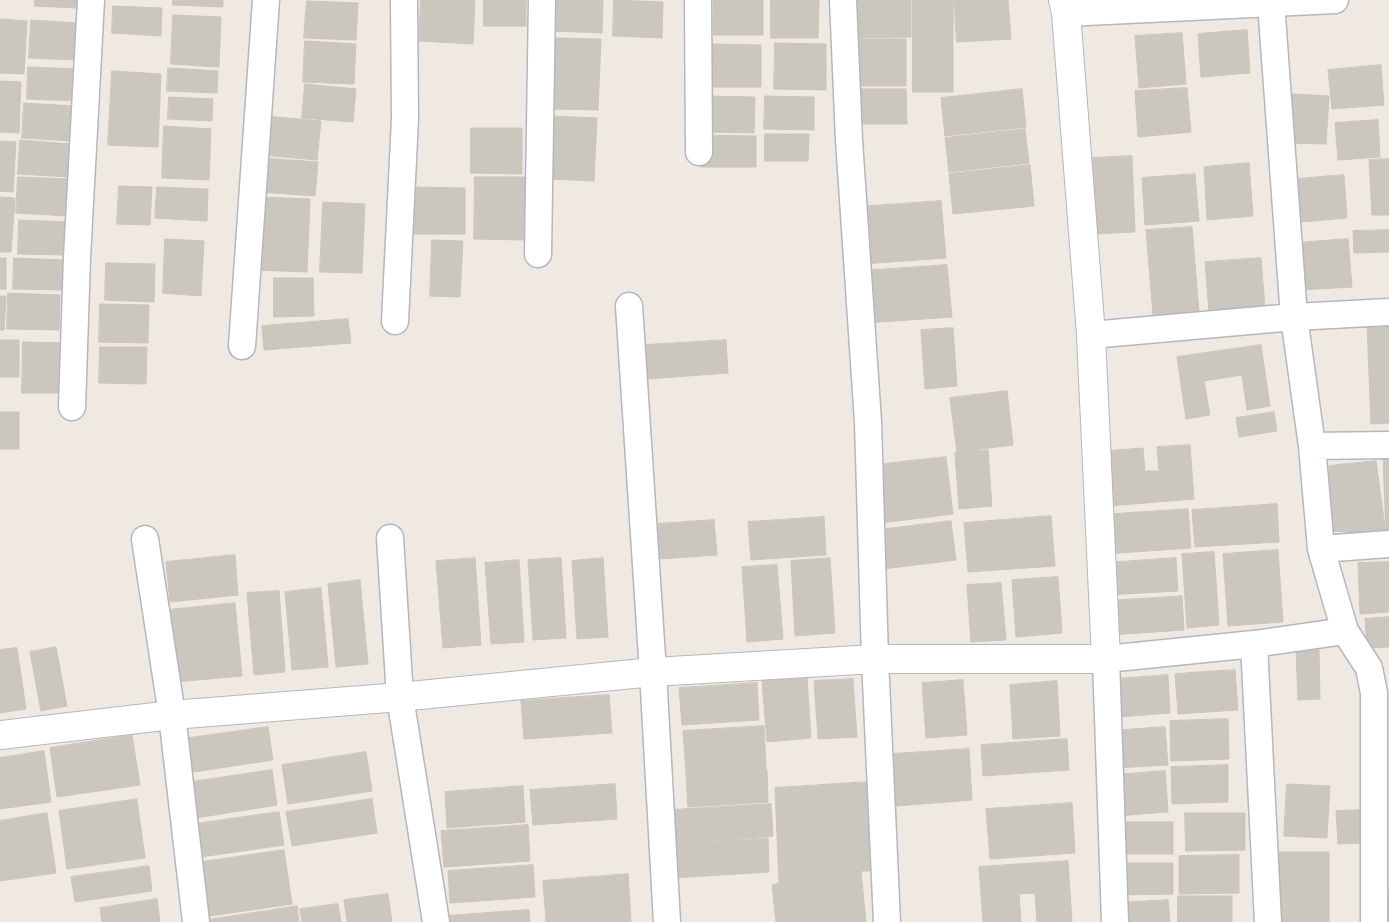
<!DOCTYPE html>
<style>
body{margin:0}
canvas{display:block;background:#efe9e1}
</style>
<canvas width="1389" height="922"></canvas>
<script>
const ctx = document.querySelector('canvas').getContext('2d');
ctx.lineJoin = 'round';
function paint(path, color) { ctx.fillStyle = color; ctx.fill(path, 'evenodd'); }
function strokePath(path, color, width, dash) { ctx.strokeStyle = color; ctx.lineWidth = width; ctx.lineCap = dash ? 'butt' : 'round'; ctx.setLineDash(dash || []); ctx.stroke(path); }
const building = new Path2D(`
 M35,0H77L76,8L35,6Z
 M173,0H223V7L173,5Z
 M421,0H475L473,44L419,41Z
 M484,0H526V26H484Z
 M555,0H603L602,33L553,31Z
 M614,0L663,2L662,38L613,36Z
 M714,0H763V35H714Z
 M771,0H819L818,38H771Z
 M854,0H911V37L854,38Z
 M913,0H953V92H913Z
 M954,0H1008L1011,39L957,42Z
 M307,1L358,3L356,40L304,38Z
 M113,6L162,8L161,36L112,33Z
 M173,15L221,17L219,67L171,64Z
 M0,19L27,21L24,74L0,73Z
 M31,20L79,23L77,60L29,58Z
 M1247,30L1250,73L1201,77L1198,34Z
 M1182,33L1186,84L1139,88L1135,36Z
 M556,38L601,39L598,110L553,109Z
 M856,39H906V86H856Z
 M305,41L356,44L354,84L303,82Z
 M775,43L826,44V90L774,89Z
 M712,44L761,45V87H712Z
 M1381,65L1384,105L1332,109L1328,70Z
 M28,67L79,69L78,101L27,99Z
 M168,68L218,71L217,93L167,91Z
 M112,71L161,74L158,147L108,145Z
 M0,81L21,82L19,133L0,132Z
 M305,84L356,89L353,122L302,118Z
 M1187,88L1191,132L1138,137L1135,91Z
 M856,89H906L907,124H856Z
 M1022,89L1026,127L945,136L941,98Z
 M1293,94L1329,96L1326,144L1290,143Z
 M707,96L755,97L754,133L707,132Z
 M765,96L814,97V130L764,129Z
 M169,97L213,99L212,121L168,119Z
 M24,103L73,106L71,141L22,138Z
 M265,116L321,121L317,160L261,155Z
 M551,116L597,118L594,181L549,179Z
 M1378,120L1380,157L1338,160L1335,123Z
 M164,126L211,129L209,180L162,178Z
 M471,128H522V174L471,173Z
 M1025,129L1029,163L949,172L945,138Z
 M765,134H809L808,161H765Z
 M701,135L756,136V167H701Z
 M20,140L71,144L69,177L18,174Z
 M0,141L16,142L13,192L0,191Z
 M1132,156L1135,232L1093,234L1090,158Z
 M262,158L318,162L315,196L259,192Z
 M1389,159V215H1372L1369,160Z
 M1249,163L1253,216L1207,220L1204,167Z
 M1030,165L1034,206L953,214L949,174Z
 M1195,174L1199,221L1145,225L1142,178Z
 M1344,175L1347,218L1301,222L1297,179Z
 M18,177L69,179L68,216L16,213Z
 M475,177H525V240L474,239Z
 M119,186L152,187L150,225L117,224Z
 M157,187L208,189L207,221L155,218Z
 M415,187L465,188V234H414Z
 M0,197L15,198L11,252H0Z
 M258,197L310,199L307,272L255,270Z
 M941,201L946,258L862,264L857,207Z
 M323,202L365,204L362,273L320,272Z
 M19,220L67,222L66,255L18,254Z
 M1192,227L1199,312L1153,315L1146,230Z
 M1389,230V252L1354,253L1353,231Z
 M165,239L204,241L201,296L163,293Z
 M1348,239L1352,287L1301,290L1297,243Z
 M432,240L463,241L460,297L430,296Z
 M0,258H6V289H0Z
 M14,258L64,260L63,290L13,289Z
 M1261,258L1265,308L1209,312L1205,262Z
 M106,263L155,264L154,302L105,300Z
 M947,265L952,317L866,323L862,271Z
 M274,278H313L314,316L274,317Z
 M8,293L60,295L59,330L7,329Z
 M0,296H6L4,330H0Z
 M100,304L149,305L148,343L99,342Z
 M348,319L351,343L264,350L262,326Z
 M1389,323V423L1371,424L1367,324Z
 M953,328L957,386L925,389L921,330Z
 M0,340H19V377H0Z
 M726,340L728,373L634,380L631,346Z
 M23,342L67,343L66,393H22Z
 M1261,345L1270,406L1247,410L1242,375L1204,381L1210,415L1186,419L1177,357Z
 M100,347H147L146,384L99,383Z
 M1007,391L1013,445L957,452L950,398Z
 M0,412H19V449H0Z
 M1274,412L1277,431L1239,437L1236,418Z
 M1190,445L1194,499L1108,506L1104,451L1143,448L1145,471H1159L1157,447Z
 M988,450L992,506L959,509L955,453Z
 M1389,454V535H1386L1383,455Z
 M946,457L953,514L881,523L874,465Z
 M1376,461L1386,535L1333,531L1329,466Z
 M1277,504L1279,542L1195,547L1192,510Z
 M1188,509L1191,548L1104,554L1101,515Z
 M1051,516L1055,566L968,572L964,523Z
 M824,517L826,555L751,560L748,522Z
 M714,520L717,555L659,559L657,524Z
 M951,521L956,560L883,569L878,530Z
 M1278,550L1283,622L1228,626L1223,554Z
 M1214,552L1219,625L1187,628L1182,554Z
 M235,555L238,595L170,602L166,562Z
 M475,558L481,645L443,648L436,561Z
 M561,558L566,638L533,640L528,560Z
 M603,558L608,637L577,639L572,561Z
 M830,558L835,633L795,636L791,561Z
 M1176,558L1178,591L1106,595L1104,563Z
 M519,560L524,642L491,644L485,563Z
 M1389,562V612L1360,614L1358,563Z
 M777,565L783,639L747,642L742,567Z
 M1058,577L1062,633L1016,637L1012,580Z
 M360,580L368,664L336,667L328,584Z
 M1001,583L1006,640L971,642L967,585Z
 M321,588L328,667L292,670L285,592Z
 M279,591L285,672L254,675L247,593Z
 M1182,596L1184,630L1111,635L1108,601Z
 M235,603L242,676L175,682L168,610Z
 M1389,617V647L1367,648L1365,619Z
 M56,647L67,706L41,711L30,652Z
 M17,648L26,709L0,713V650Z
 M1319,649L1320,699L1298,700L1296,650Z
 M1235,670L1238,710L1178,714L1175,674Z
 M1168,675L1170,713L1119,717L1116,679Z
 M807,678L811,738L767,742L762,680Z
 M853,679L857,737L818,739L814,681Z
 M963,680L967,735L926,738L922,683Z
 M1057,681L1060,736L1013,739L1010,685Z
 M757,683L759,720L682,725L679,688Z
 M609,695L612,733L524,739L521,701Z
 M1228,719L1229,759L1171,761L1170,721Z
 M764,726L766,769L686,774L683,731Z
 M268,727L273,760L187,773L182,739Z
 M1165,727L1168,765L1114,768L1111,731Z
 M132,735L140,785L57,797L50,748Z
 M1067,739L1069,770L983,776L981,745Z
 M969,749L972,800L896,806L892,754Z
 M44,751L51,802L0,809V758Z
 M366,752L372,791L288,804L282,765Z
 M1228,765V802L1172,804L1171,767Z
 M272,770L277,805L196,818L191,782Z
 M767,770L768,802L688,807L686,775Z
 M1165,771L1168,812L1116,816L1114,775Z
 M868,782L870,871H861L866,922H776L772,885L779,883L775,788Z
 M615,784L617,819L533,825L530,790Z
 M1287,784L1330,786L1327,838L1284,836Z
 M523,786L525,822L447,828L445,792Z
 M137,799L145,858L67,869L59,811Z
 M372,799L377,833L292,846L286,812Z
 M1072,803L1075,853L990,859L986,809Z
 M771,804L773,836L673,843L671,810Z
 M1362,810L1363,843L1338,844L1336,811Z
 M279,812L284,845L201,857L195,824Z
 M47,813L56,873L0,881V821Z
 M1185,813H1245V850L1186,851Z
 M1118,822H1173V854H1118Z
 M528,825L530,861L444,867L441,831Z
 M768,838L769,872L673,878L671,844Z
 M284,850L292,904L210,916L202,862Z
 M1274,852H1329V922H1275Z
 M1239,855V893L1179,894V856Z
 M1068,861L1072,922H1037L1035,893L1019,894L1021,922H983L979,867Z
 M1121,863H1173V894L1121,895Z
 M533,865L535,897L450,903L448,871Z
 M149,866L152,891L75,902L71,877Z
 M628,874L631,922H546L543,881Z
 M1389,890V922H1386Z
 M388,894L392,922H347L344,900Z
 M1178,896H1232V922H1178Z
 M157,899L160,922H102L100,908Z
 M1168,900L1170,922H1119L1118,903Z
 M338,904L341,922H302L300,909Z
 M297,906L299,922H269L267,911Z
 M529,910L530,922H447L446,916Z
 M266,911L268,922H201V921Z`);
paint(building, '#cbc7bf');
strokePath(building, '#cbc5ba', 1);
const street = new Path2D(`
 M698,0L699,152
 M843,0L849,140L868,422L875,659L887,922
 M1271,3L1294,317L1312,446L1321,549L1345,631
 M1066,13L1335,0
 M538,254L542,0
 M629,306L653,672L667,922
 M395,321L405,119L404,0
 M1091,335L1294,317L1389,312
 M242,346L266,0
 M72,407L77,258L91,0
 M1312,446L1389,445
 M390,538L400,697L436,922
 M145,539L172,715L196,922
 M1321,549L1389,544
 M1254,644L1268,922
 M1115,922L1106,659L1254,644L1345,631L1369,668L1374,693V922`);
const secondary = new Path2D(`
 M0,735L172,715L400,697L653,672L875,659H1106L1091,335L1066,13L1063,0`);
strokePath(street, '#b4b7c1', 29);
strokePath(secondary, '#b4b7c1', 30);
strokePath(street, '#fff', 26);
strokePath(secondary, '#fff', 28);
</script>
